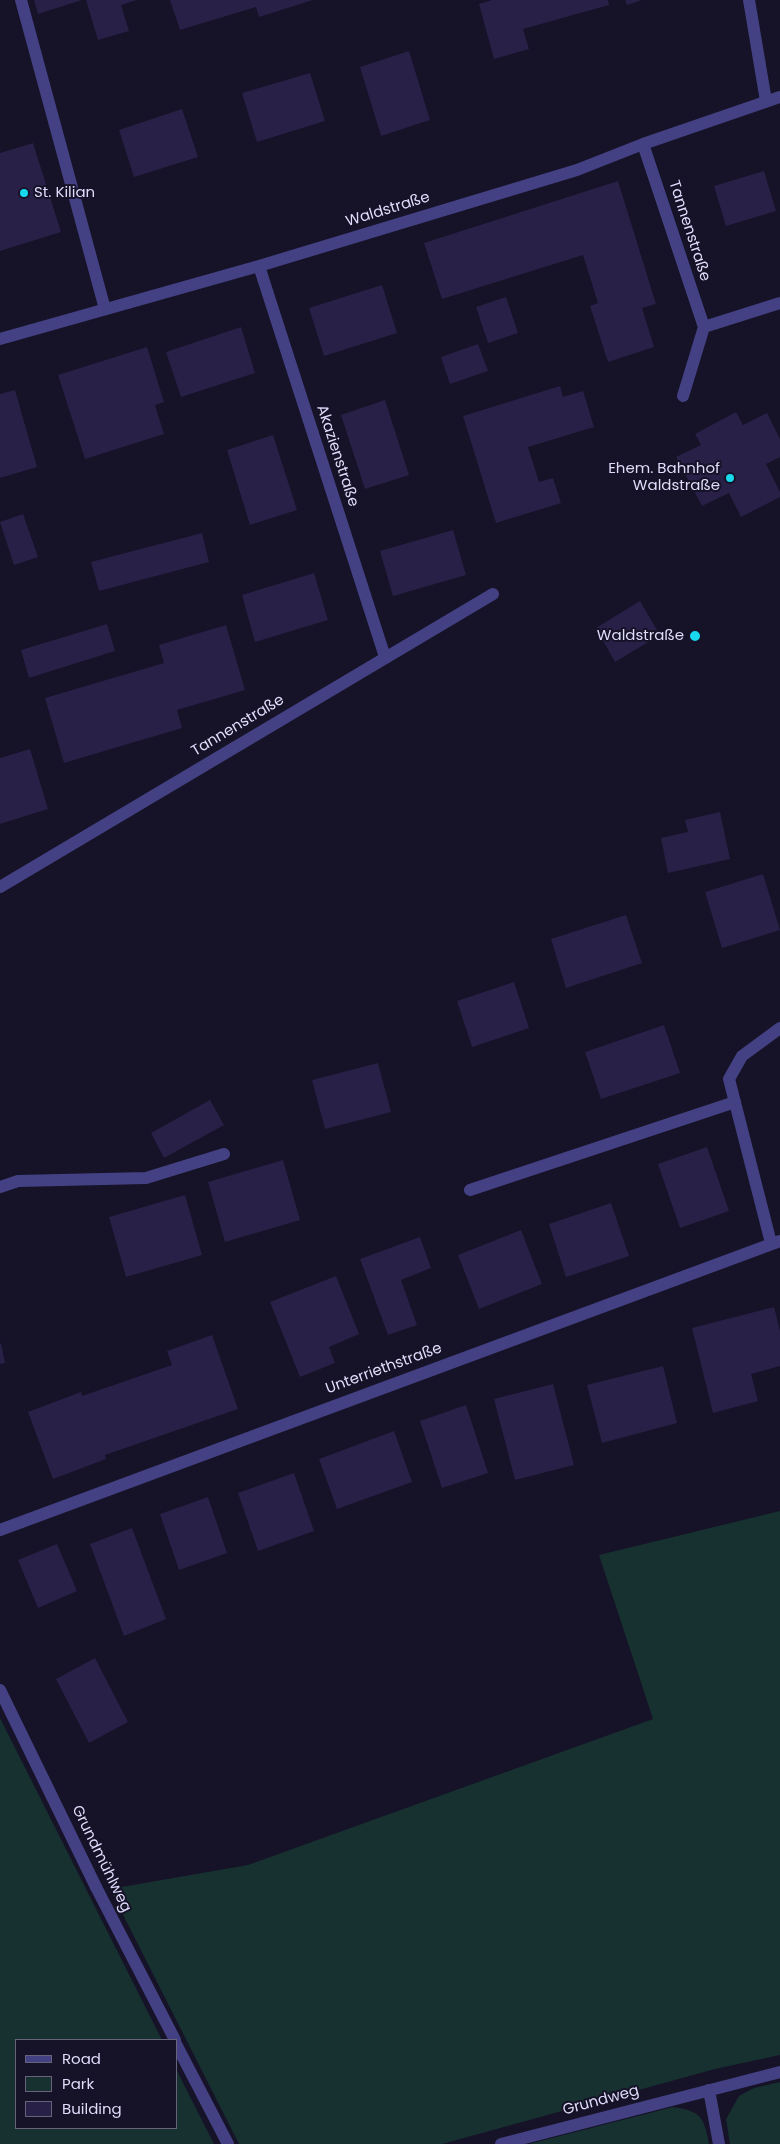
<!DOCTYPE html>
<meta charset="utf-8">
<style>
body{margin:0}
#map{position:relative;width:780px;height:2144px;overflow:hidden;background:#161227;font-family:Poppins,sans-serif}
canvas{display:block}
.legend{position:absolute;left:15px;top:2039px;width:162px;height:90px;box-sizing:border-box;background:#161227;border:1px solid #66637c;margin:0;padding:6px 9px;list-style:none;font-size:15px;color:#dfdcfc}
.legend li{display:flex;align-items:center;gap:10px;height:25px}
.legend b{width:25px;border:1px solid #66637c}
</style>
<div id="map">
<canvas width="780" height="2144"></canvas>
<ul class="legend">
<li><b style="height:6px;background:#434183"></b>Road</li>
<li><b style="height:14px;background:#163130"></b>Park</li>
<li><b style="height:14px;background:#282047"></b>Building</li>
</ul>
</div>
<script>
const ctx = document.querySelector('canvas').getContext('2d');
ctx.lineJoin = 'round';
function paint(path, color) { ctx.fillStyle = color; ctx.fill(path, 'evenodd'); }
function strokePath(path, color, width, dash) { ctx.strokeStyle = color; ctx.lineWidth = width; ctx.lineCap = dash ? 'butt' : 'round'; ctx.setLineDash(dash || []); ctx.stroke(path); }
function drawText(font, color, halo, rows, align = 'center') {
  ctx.font = font + ' Poppins,sans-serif'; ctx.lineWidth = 4; ctx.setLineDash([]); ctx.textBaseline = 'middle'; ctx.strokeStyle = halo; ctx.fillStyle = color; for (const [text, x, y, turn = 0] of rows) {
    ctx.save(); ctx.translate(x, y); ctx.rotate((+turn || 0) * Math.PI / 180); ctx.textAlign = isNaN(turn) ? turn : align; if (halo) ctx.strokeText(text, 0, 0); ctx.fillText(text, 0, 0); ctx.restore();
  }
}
paint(new Path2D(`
 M780,1511V2055L715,2069L442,2144H239L110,1889L248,1865L653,1719L599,1555Z
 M0,1718L162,2040H16V2128H176V2069L214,2144H0Z
 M780,2082V2144H730L726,2119L739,2096L754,2088Z
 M673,2107C701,2111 704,2117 709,2144H529Z`), '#163130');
paint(new Path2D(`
 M34,0H82L38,14Z
 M86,0H137L121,5L129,31L98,40Z
 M170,0H313L259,17L256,7L180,30Z
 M492,0H608L609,5L523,29L529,49L494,59L479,4Z
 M625,0H642L627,5Z
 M409,51L430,120L381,136L360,67Z
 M310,73L325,121L257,142L242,93Z
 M182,109L198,157L134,177L119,130Z
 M33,143L61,232L0,251V153Z
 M764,171L776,211L726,226L714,186Z
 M618,181L656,304L642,308L654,347L608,362L590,306L598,303L583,255L442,299L424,243Z
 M382,285L397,333L324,356L309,308Z
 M506,297L518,333L488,343L476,307Z
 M241,327L255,373L181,397L166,352Z
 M478,344L488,371L450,384L441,357Z
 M147,347L164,402L155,405L164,434L85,459L58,375Z
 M560,386L563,397L583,391L594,427L528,447L539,482L553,478L561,503L496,523L463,416Z
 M15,390L37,467L0,478V394Z
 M385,400L409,475L365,489L341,415Z
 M736,412L743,425L767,413L780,439V457L766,464L780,492V497L741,517L729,493L702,506L676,457L701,445L695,434Z
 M273,435L297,510L250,525L227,450Z
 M23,514L38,557L14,565L0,522Z
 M453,530L466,575L393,596L380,551Z
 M202,533L209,562L99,591L91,562Z
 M314,573L328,620L255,642L242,595Z
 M640,601L660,635L615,662L596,628Z
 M107,624L115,651L29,678L21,650Z
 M226,625L245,690L177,710L182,728L64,763L45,698L164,663L159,645Z
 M30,749L48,809L0,824V758Z
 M720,812L730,859L668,873L661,838L688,832L685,820Z
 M763,874L780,930L722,948L705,892Z
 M626,915L642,963L566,988L551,939Z
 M514,982L529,1028L472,1047L457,1001Z
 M664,1025L680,1073L601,1099L585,1052Z
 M378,1063L391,1112L325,1129L312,1080Z
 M210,1100L224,1125L164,1158L151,1133Z
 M707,1147L729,1211L680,1228L658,1164Z
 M283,1160L300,1220L225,1242L208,1182Z
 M185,1195L202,1255L126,1277L109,1217Z
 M611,1203L629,1256L566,1277L549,1224Z
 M521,1230L542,1284L479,1309L458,1255Z
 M420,1237L431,1268L401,1280L417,1325L388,1335L360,1259Z
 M336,1276L359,1334L329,1347L335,1363L300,1377L270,1302Z
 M774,1307L780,1331V1366L751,1374L758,1401L713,1413L692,1328Z
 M212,1335L238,1409L105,1455L106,1459L53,1479L28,1412L81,1392L82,1396L172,1365L167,1351Z
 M1,1343L5,1363L0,1364V1344Z
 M663,1366L677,1423L602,1443L587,1385Z
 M553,1384L574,1465L515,1480L494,1399Z
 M466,1405L488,1473L442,1488L420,1421Z
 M394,1431L412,1482L337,1509L319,1459Z
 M294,1473L314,1531L258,1551L238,1493Z
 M208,1497L227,1553L179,1570L160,1514Z
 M132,1528L166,1619L124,1636L90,1544Z
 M57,1544L77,1591L38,1608L18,1560Z
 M95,1658L128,1722L89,1743L56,1679Z`), '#282047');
strokePath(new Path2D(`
 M21,0L105,309
 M0,1187L18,1181L146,1178L224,1154
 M470,1190L735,1102
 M96,1887L175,2040
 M176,2044L228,2144
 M709,2090L719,2144
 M501,2144L780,2072`), '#434183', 12);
strokePath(new Path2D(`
 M749,0L766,101
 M643,144L704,327L683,396
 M259,266L385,657
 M704,327L780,303
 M0,339L259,266L577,170L643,144L780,97
 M0,887L493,594
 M771,1243L729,1079L742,1056L780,1028
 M0,1530L780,1241
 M0,1690L96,1887`), '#434183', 12);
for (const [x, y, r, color] of [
 [24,193,5,"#17d8ec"],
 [730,478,5,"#17d8ec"],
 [695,636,6,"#17d8ec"]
]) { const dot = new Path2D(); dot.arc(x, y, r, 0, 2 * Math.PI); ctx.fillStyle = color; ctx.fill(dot); strokePath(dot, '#161227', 2); }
drawText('15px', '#dfdcfc', '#161227', [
 ["St. Kilian",34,193,"left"],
 ["Ehem. Bahnhof",720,469],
 ["Waldstraße",720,486],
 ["Waldstraße",684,636]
], 'right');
drawText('15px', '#dfdcfc', '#161227', [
 ["Waldstraße",388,210,-17],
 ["Tannenstraße",689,231,72],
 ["Akazienstraße",337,456,72],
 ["Tannenstraße",238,726,-31],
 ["Unterriethstraße",384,1369,-20],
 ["Grundmühlweg",101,1859,64],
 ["Grundweg",601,2101,-15]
]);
</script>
